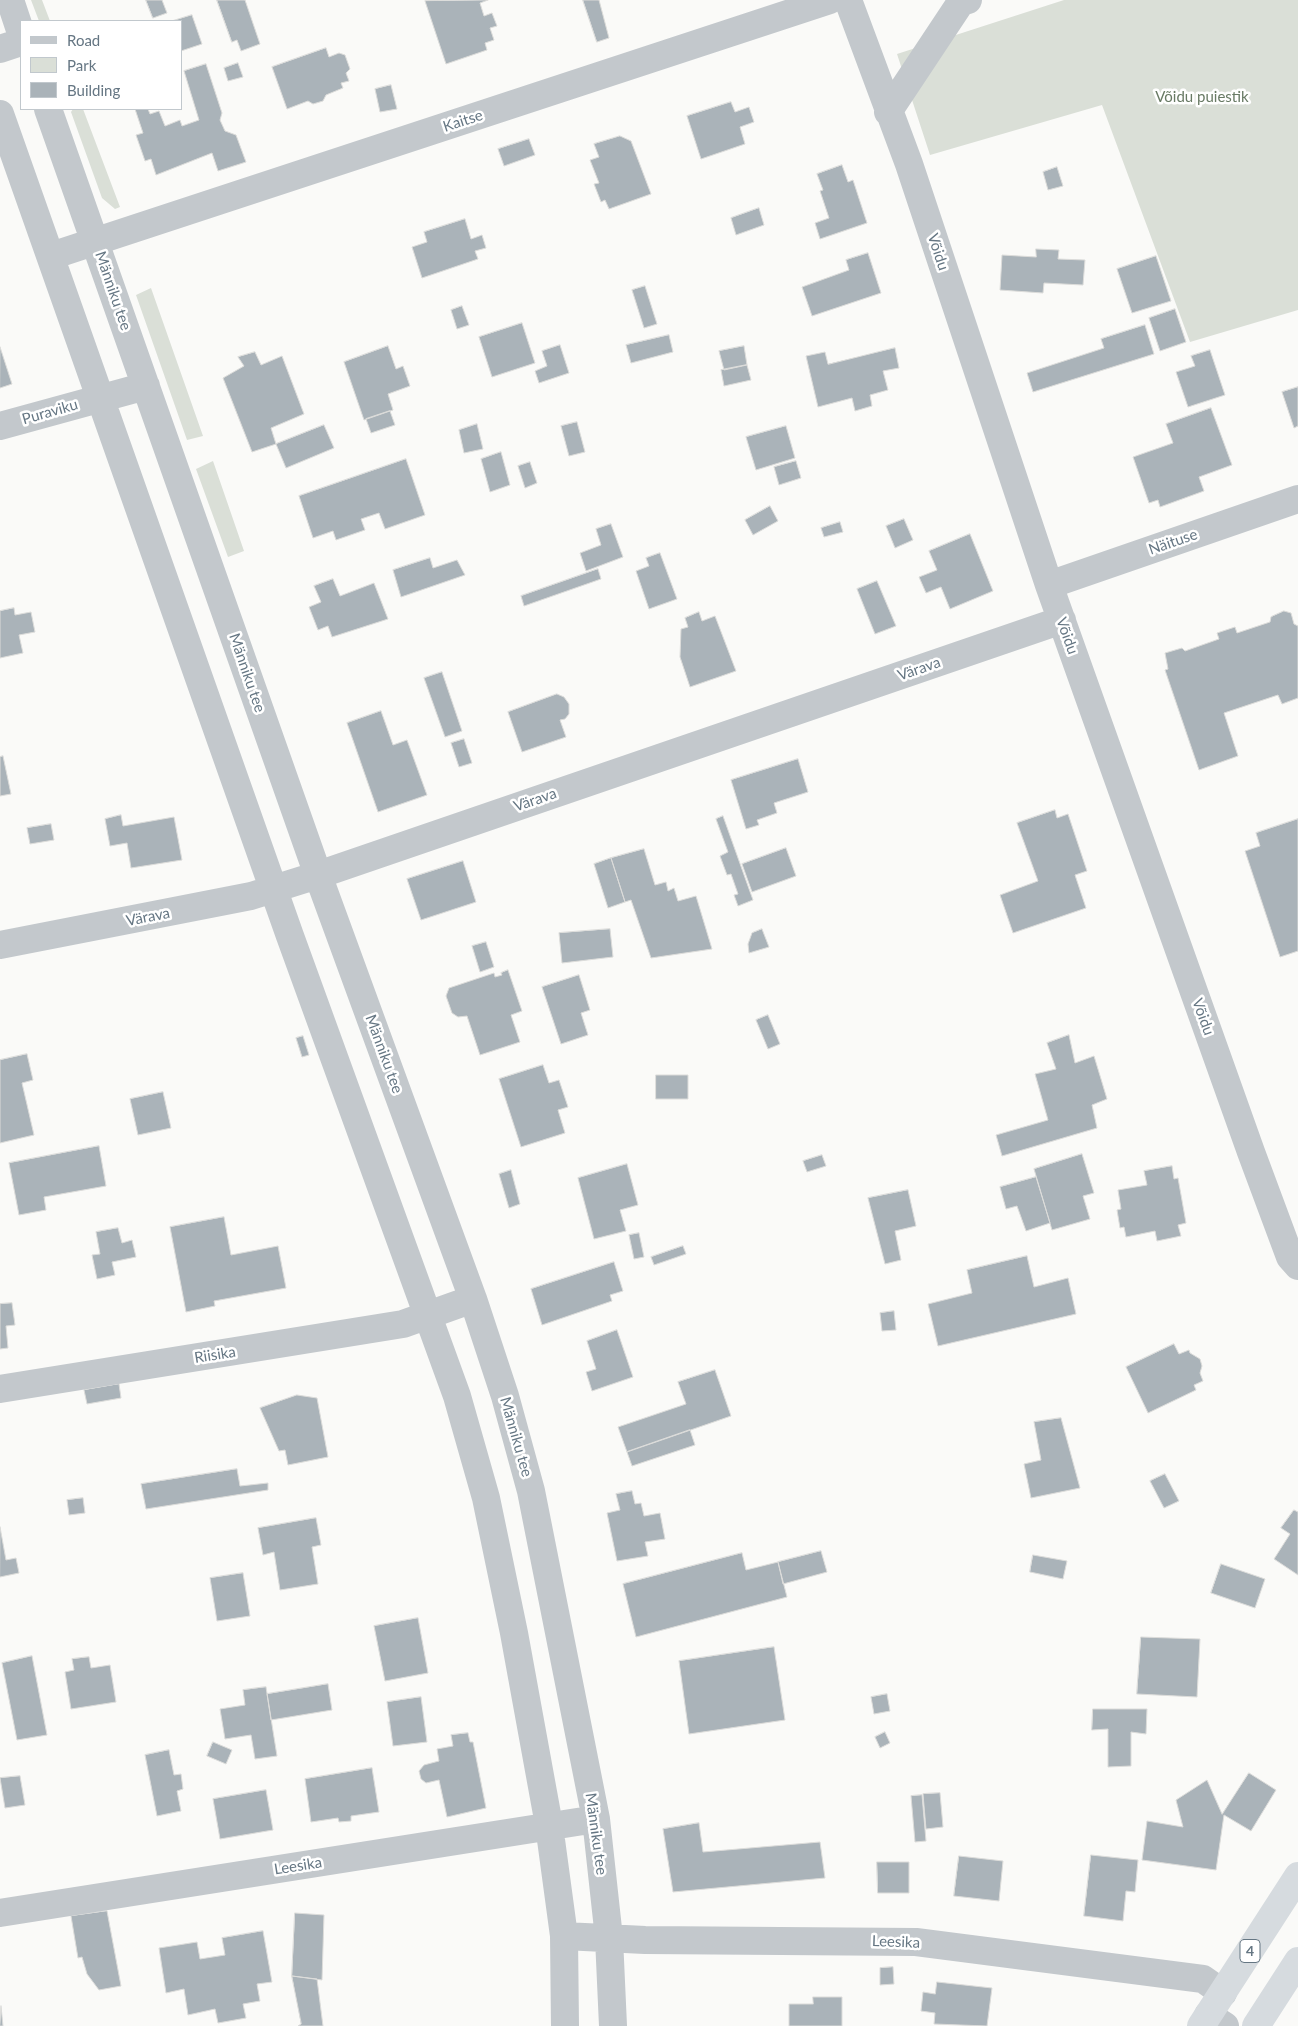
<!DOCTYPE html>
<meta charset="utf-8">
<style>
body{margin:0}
#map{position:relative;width:1298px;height:2026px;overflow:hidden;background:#fafaf8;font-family:Lato,sans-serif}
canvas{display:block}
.legend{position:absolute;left:20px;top:20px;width:162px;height:90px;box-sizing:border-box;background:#fff;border:1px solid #c1c8cd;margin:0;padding:6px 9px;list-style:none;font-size:15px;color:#657683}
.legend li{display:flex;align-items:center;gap:10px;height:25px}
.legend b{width:25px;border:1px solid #c1c8cd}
</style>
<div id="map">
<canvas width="1298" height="2026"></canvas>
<ul class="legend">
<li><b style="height:6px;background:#c3c8cc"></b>Road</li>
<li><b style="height:14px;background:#dadfd7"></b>Park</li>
<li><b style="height:14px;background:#aab3b9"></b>Building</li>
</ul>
</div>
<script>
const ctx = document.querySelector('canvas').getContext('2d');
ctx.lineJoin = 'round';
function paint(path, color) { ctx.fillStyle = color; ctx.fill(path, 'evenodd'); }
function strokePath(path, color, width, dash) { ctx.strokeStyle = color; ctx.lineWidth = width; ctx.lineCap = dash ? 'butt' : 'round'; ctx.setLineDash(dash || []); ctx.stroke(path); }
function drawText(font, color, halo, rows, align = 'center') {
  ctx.font = font + ' Lato,sans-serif'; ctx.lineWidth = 5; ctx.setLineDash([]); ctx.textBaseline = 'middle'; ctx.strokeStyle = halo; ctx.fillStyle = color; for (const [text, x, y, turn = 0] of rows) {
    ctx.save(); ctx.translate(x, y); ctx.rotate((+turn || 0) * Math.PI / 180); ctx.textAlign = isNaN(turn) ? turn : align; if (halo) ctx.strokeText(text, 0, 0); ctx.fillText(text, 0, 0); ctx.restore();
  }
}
paint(new Path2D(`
 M31,0H42L50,21H39Z
 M1064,0H1298V310L1190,342L1102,105L930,155L897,54Z
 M73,109H83L120,207L115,209L102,198L71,112Z
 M151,288L203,436L187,440L136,295Z
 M213,461L244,551L228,557L196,469Z`), '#dadfd7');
const building = new Path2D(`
 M146,0H162L167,13L153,18Z
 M217,0H245L260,44L241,51L237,40L232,42Z
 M488,0L480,3L484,16L492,13L497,26L490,28L494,40L485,43L487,50L446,64L425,1Z
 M583,0H599L609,38L597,42Z
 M192,15L202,44L181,51V21H172Z
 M326,48L329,57L339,53L345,55L350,69L346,73L349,81L341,83L343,88L326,95L323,101L313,104L308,101L287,109L272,67Z
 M238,63L243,77L228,81L224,68Z
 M206,64L222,113L220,120L225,131L236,135L246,162L218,171L212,153L156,175L151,159L145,161L136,135L143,133L135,109H148L150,114L159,111L165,126L180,120L182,126L199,120L184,71Z
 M391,85L397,109L380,112L375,89Z
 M731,102L735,112L749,107L754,122L740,127L745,144L701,159L687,116Z
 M620,136L631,141L651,194L609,209L605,200L601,202L594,184L599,183L590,160L599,157L594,144Z
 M529,139L535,155L504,166L498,149Z
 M842,165L848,182L853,180L867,223L820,239L815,223L829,218L820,191L823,190L817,174Z
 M1057,167L1063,186L1048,190L1043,172Z
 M759,208L764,225L736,235L731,218Z
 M465,219L471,239L482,235L486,248L475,251L478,259L422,278L412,247L427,242L424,232Z
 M1036,249L1059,250L1058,259L1085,260L1083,285L1044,283L1043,293L1000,290L1002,255L1036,257Z
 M868,253L881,293L812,316L802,287L849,270L846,260Z
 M1156,256L1171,301L1132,313L1117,269Z
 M645,286L657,324L644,328L632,290Z
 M462,306L469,325L457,329L451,310Z
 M1175,309L1186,342L1160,351L1149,318Z
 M522,323L535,363L492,377L479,337Z
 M1145,325L1154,354L1033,392L1027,373L1104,348L1101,339Z
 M669,335L673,352L631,363L626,345Z
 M560,345L569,373L539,383L535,371L547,366L542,351Z
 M388,346L396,369L403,366L410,386L388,394L393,410L364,420L344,362Z
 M744,346L747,365L724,370L719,351Z
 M0,347L12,384L0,388Z
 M895,348L899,368L883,371L888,390L870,395L872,406L855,411L852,398L818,407L806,356L825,352L828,364Z
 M1210,350L1225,395L1188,407L1176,372L1195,366L1191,356Z
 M255,352L261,365L282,356L304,414L271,428L276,444L252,452L223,378L244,366L238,357Z
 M747,365L751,380L724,386L721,370Z
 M1298,387V426L1294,428L1282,392Z
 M1211,408L1232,465L1199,477L1204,491L1160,507L1158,500L1149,503L1133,457L1173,443L1166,424Z
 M390,411L395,425L371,433L366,419Z
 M577,422L585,452L569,456L561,426Z
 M477,424L483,449L464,453L459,430Z
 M324,425L334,448L286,468L276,444Z
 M786,426L795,458L756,470L746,437Z
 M501,452L510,485L490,492L481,459Z
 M406,459L425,515L385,529L379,513L361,519L365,530L336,540L333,531L313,538L299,496Z
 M796,461L801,478L779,485L774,467Z
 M530,462L537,483L525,488L518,466Z
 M770,506L778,521L753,535L745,520Z
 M904,519L913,540L895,548L886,526Z
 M840,522L843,532L824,537L821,528Z
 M611,524L623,557L586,571L580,553L601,545L596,529Z
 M970,534L993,591L950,609L941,587L926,593L919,577L937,570L929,551Z
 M660,553L677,599L649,609L636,571L649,566L646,558Z
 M430,558L433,568L457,560L465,575L401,597L393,570Z
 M598,569L601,579L524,606L521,596Z
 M333,579L340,596L374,583L388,619L332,637L328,626L318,630L309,607L321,602L314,586Z
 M877,581L896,626L875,634L857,589Z
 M14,608L15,615L31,612L35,632L19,635L23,653L0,658V611Z
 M1284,611L1291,613L1294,624L1298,626V698L1282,704L1278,695L1224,713L1238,756L1199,770L1165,670L1168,669L1165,653L1182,648L1185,651L1219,639L1217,633L1235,627L1237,633L1270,622L1271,617Z
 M699,612L702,621L715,616L736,671L690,687L680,657L681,629L688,627L685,618Z
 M442,672L462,731L445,737L424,678Z
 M557,694L564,697L569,704V714L565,719L560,720L566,737L522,752L508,712Z
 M381,711L393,745L407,740L427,795L378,812L347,723Z
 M464,739L472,763L459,767L451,743Z
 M3,756L11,794L0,796V757Z
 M798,759L808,792L774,803L777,813L757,820L759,825L746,829L731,780Z
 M1055,810L1057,818L1068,814L1087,871L1075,875L1086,908L1013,933L1000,895L1038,881L1017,823Z
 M121,815L123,826L174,817L182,860L131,868L127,843L110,846L105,819Z
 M723,816L753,900L738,906L734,895L738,894L731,874L727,875L720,856L728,852L716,819Z
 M1298,819V951L1280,957L1245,851L1260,846L1256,833Z
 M51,824L54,840L30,844L27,828Z
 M786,848L796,876L752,892L742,864Z
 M644,849L655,885L666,882L668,891L674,888L678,901L696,896L712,949L651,958L631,900L625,902L611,858Z
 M611,858L625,902L608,908L594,864Z
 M463,861L476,902L421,920L407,879Z
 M610,929L613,957L562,963L559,933Z
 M762,929L769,947L749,953L748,944L752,933Z
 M486,942L494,967L480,972L472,946Z
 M508,970L522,1011L511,1015L520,1042L480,1055L467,1016L458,1017L452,1013L446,996L449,988L494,973L495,977L502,975L501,973Z
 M579,975L590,1010L581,1013L588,1035L561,1044L542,987Z
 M768,1015L780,1044L768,1049L756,1020Z
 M1069,1035L1075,1063L1094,1056L1101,1079L1107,1099L1092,1105L1097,1128L1002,1156L996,1135L1048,1120L1035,1074L1056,1069L1047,1043Z
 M303,1036L309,1055L302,1057L296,1038Z
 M27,1054L33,1080L22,1083L34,1135L0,1143V1060Z
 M543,1065L549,1083L559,1080L568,1107L558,1110L565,1133L521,1147L499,1079Z
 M656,1075H688V1099H656Z
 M163,1092L171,1128L138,1135L130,1099Z
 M99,1146L106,1186L44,1197L46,1210L19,1215L9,1163Z
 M1082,1154L1094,1193L1083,1196L1090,1219L1052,1230L1034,1169Z
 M822,1155L826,1166L807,1172L803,1161Z
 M627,1164L638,1205L620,1210L626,1231L594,1239L578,1178Z
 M1172,1166L1174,1179L1178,1178L1186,1223L1178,1225L1181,1236L1157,1241L1155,1231L1126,1237L1124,1227L1120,1228L1117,1210L1121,1209L1118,1190L1147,1185L1144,1171Z
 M511,1170L520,1204L509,1208L499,1174Z
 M1036,1177L1050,1223L1026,1231L1017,1206L1006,1209L1000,1187Z
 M908,1190L916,1226L895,1231L901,1260L885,1264L868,1198Z
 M224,1217L231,1255L278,1246L286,1288L214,1301L215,1306L186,1312L170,1227Z
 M118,1228L122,1243L132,1240L136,1257L112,1262L115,1275L97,1279L92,1255L100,1254L96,1232Z
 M639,1233L644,1257L634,1259L629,1235Z
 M683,1246L686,1254L654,1265L651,1257Z
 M1027,1256L1034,1287L1068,1278L1076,1314L938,1346L928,1304L972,1293L967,1270Z
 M614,1262L623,1291L610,1295L612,1301L542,1325L531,1289Z
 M12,1303L15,1325L6,1326L8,1348L0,1349V1304Z
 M894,1311L896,1330L882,1331L880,1313Z
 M617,1330L633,1377L592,1391L586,1372L596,1369L587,1341Z
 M1174,1344L1179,1354L1189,1350L1190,1353L1200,1359L1202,1366L1200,1373L1203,1381L1194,1385L1196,1390L1148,1413L1126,1367Z
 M715,1370L731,1416L627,1452L618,1427L686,1404L678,1382Z
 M119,1384L121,1398L87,1404L84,1390Z
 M297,1395L317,1398L328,1457L288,1465L285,1450L279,1451L260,1408Z
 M1061,1418L1080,1488L1031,1498L1024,1464L1041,1460L1034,1422Z
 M690,1430L695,1445L632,1466L627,1452Z
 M237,1469L240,1486L268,1483V1490L146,1509L141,1484Z
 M1165,1474L1179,1501L1164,1508L1150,1481Z
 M632,1491L635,1504L641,1503L644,1516L660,1513L665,1539L645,1542L648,1556L617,1561L607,1513L620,1510L616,1494Z
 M83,1498L85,1513L69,1515L67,1500Z
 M1294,1510L1298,1512V1575L1274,1559L1290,1534L1281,1528Z
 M316,1518L321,1545L312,1547L318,1584L280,1590L274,1552L263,1555L258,1528Z
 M0,1527L6,1560L16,1558L19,1573L0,1577Z
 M821,1551L827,1572L783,1584L778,1562Z
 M742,1553L746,1570L778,1562L787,1597L636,1637L623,1584Z
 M1033,1555L1067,1561L1063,1579L1030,1572Z
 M1221,1564L1265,1579L1255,1608L1211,1593Z
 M243,1573L250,1616L217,1621L210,1578Z
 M418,1618L428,1673L385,1681L374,1626Z
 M1141,1637L1200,1639L1197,1697L1137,1694Z
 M774,1647L785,1720L689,1734L679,1661Z
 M32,1656L47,1735L17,1740L2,1663Z
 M89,1657L91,1668L110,1665L116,1702L71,1709L65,1672L74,1670L72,1659Z
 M328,1684L332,1710L271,1720L267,1694Z
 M266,1687L277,1756L255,1759L251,1735L225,1739L220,1709L245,1705L243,1690Z
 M887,1694L890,1711L874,1714L871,1697Z
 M421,1697L427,1742L393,1746L387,1702Z
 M1093,1709H1147L1146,1734L1131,1732V1766L1108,1767V1729L1092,1730Z
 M885,1732L890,1743L880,1748L875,1737Z
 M468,1733L470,1742H473L486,1808L447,1817L439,1780L426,1783L421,1779L419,1771L424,1765L439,1761L437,1749L453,1746L451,1735Z
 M213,1742L232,1750L226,1764L207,1756Z
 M169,1750L174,1775L181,1774L183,1789L177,1791L181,1811L157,1816L145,1755Z
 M372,1768L379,1812L351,1816V1821L339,1822L338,1818L311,1822L305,1779Z
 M1249,1773L1276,1790L1251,1831L1224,1815L1216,1870L1142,1860L1147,1821L1183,1827L1176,1800L1207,1780L1222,1814Z
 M20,1776L25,1805L5,1808L0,1778Z
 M266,1790L273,1830L220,1839L213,1799Z
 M940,1793L943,1827L926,1829L923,1794Z
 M922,1795L926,1841L915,1842L911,1796Z
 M699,1823L703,1852L820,1842L825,1878L673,1892L663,1829Z
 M1091,1855L1138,1860L1135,1892L1126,1891L1123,1921L1084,1916Z
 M959,1856L1003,1861L999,1901L954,1896Z
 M877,1862H909V1893H878Z
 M107,1911L121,1986L99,1990L87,1974L82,1957L78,1958L71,1916Z
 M295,1913L324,1915L322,1980L292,1976Z
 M263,1931L272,1982L257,1984L260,2001L243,2004L246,2018L218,2023L215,2009L188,2015L184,1989L166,1993L159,1948L197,1942L200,1959L225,1955L222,1938Z
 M893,1967L894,1984L880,1985V1968Z
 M292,1976L317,1979L323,2026H298L301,2024Z
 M937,1982L992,1988L987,2026L934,2024L935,2013L921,2011L923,1992L935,1994Z
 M813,1997H842V2026H789V2004H813Z
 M1,2006L3,2026H0Z`);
paint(building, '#aab3b9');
strokePath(building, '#dcdcda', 1);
strokePath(new Path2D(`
 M10,0L21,33
 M848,0L909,164L1049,585L1251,1152L1290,1257L1298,1266
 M0,49L21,42
 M48,109L318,875L473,1299L505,1396L531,1491L596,1819L609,1938L613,2026
 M888,112L961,2L968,0
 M0,114L290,936L457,1396L486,1498L514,1633L549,1825L564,1936L565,2026
 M51,256L830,0
 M0,426L146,386
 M1049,585L1298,499
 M0,945L251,896L318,875L1062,620
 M0,1389L403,1324L473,1299
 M0,1913L596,1819
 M564,1936L645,1940L916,1942L1203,1979L1223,1993
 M1208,2015L1225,2026`), '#c3c8cc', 28);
strokePath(new Path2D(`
 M1201,2026L1298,1876
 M1256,2026L1298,1961`), '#d6dbdf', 28);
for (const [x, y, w] of [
 [1250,1951,20]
]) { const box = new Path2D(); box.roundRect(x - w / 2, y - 11.5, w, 23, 4); ctx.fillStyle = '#fff'; ctx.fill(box); strokePath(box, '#657683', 1); }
drawText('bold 14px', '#657683', null, [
 ["4",1250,1951]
]);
drawText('15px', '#687a64', '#fff', [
 ["Võidu puiestik",1202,97]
]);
drawText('15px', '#657683', '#fff', [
 ["Kaitse",463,121,-18],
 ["Võidu",938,252,72],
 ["Männiku tee",113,291,71],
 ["Puraviku",50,412,-16],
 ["Näituse",1173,542,-19],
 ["Võidu",1067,636,70],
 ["Värava",919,669,-19],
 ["Männiku tee",247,673,71],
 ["Värava",535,800,-19],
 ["Värava",148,917,-11],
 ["Võidu",1203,1017,70],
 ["Männiku tee",384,1054,70],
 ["Riisika",215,1355,-9],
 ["Männiku tee",516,1437,74],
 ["Männiku tee",596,1834,82],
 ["Leesika",298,1866,-9],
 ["Leesika",896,1942,2]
]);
</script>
